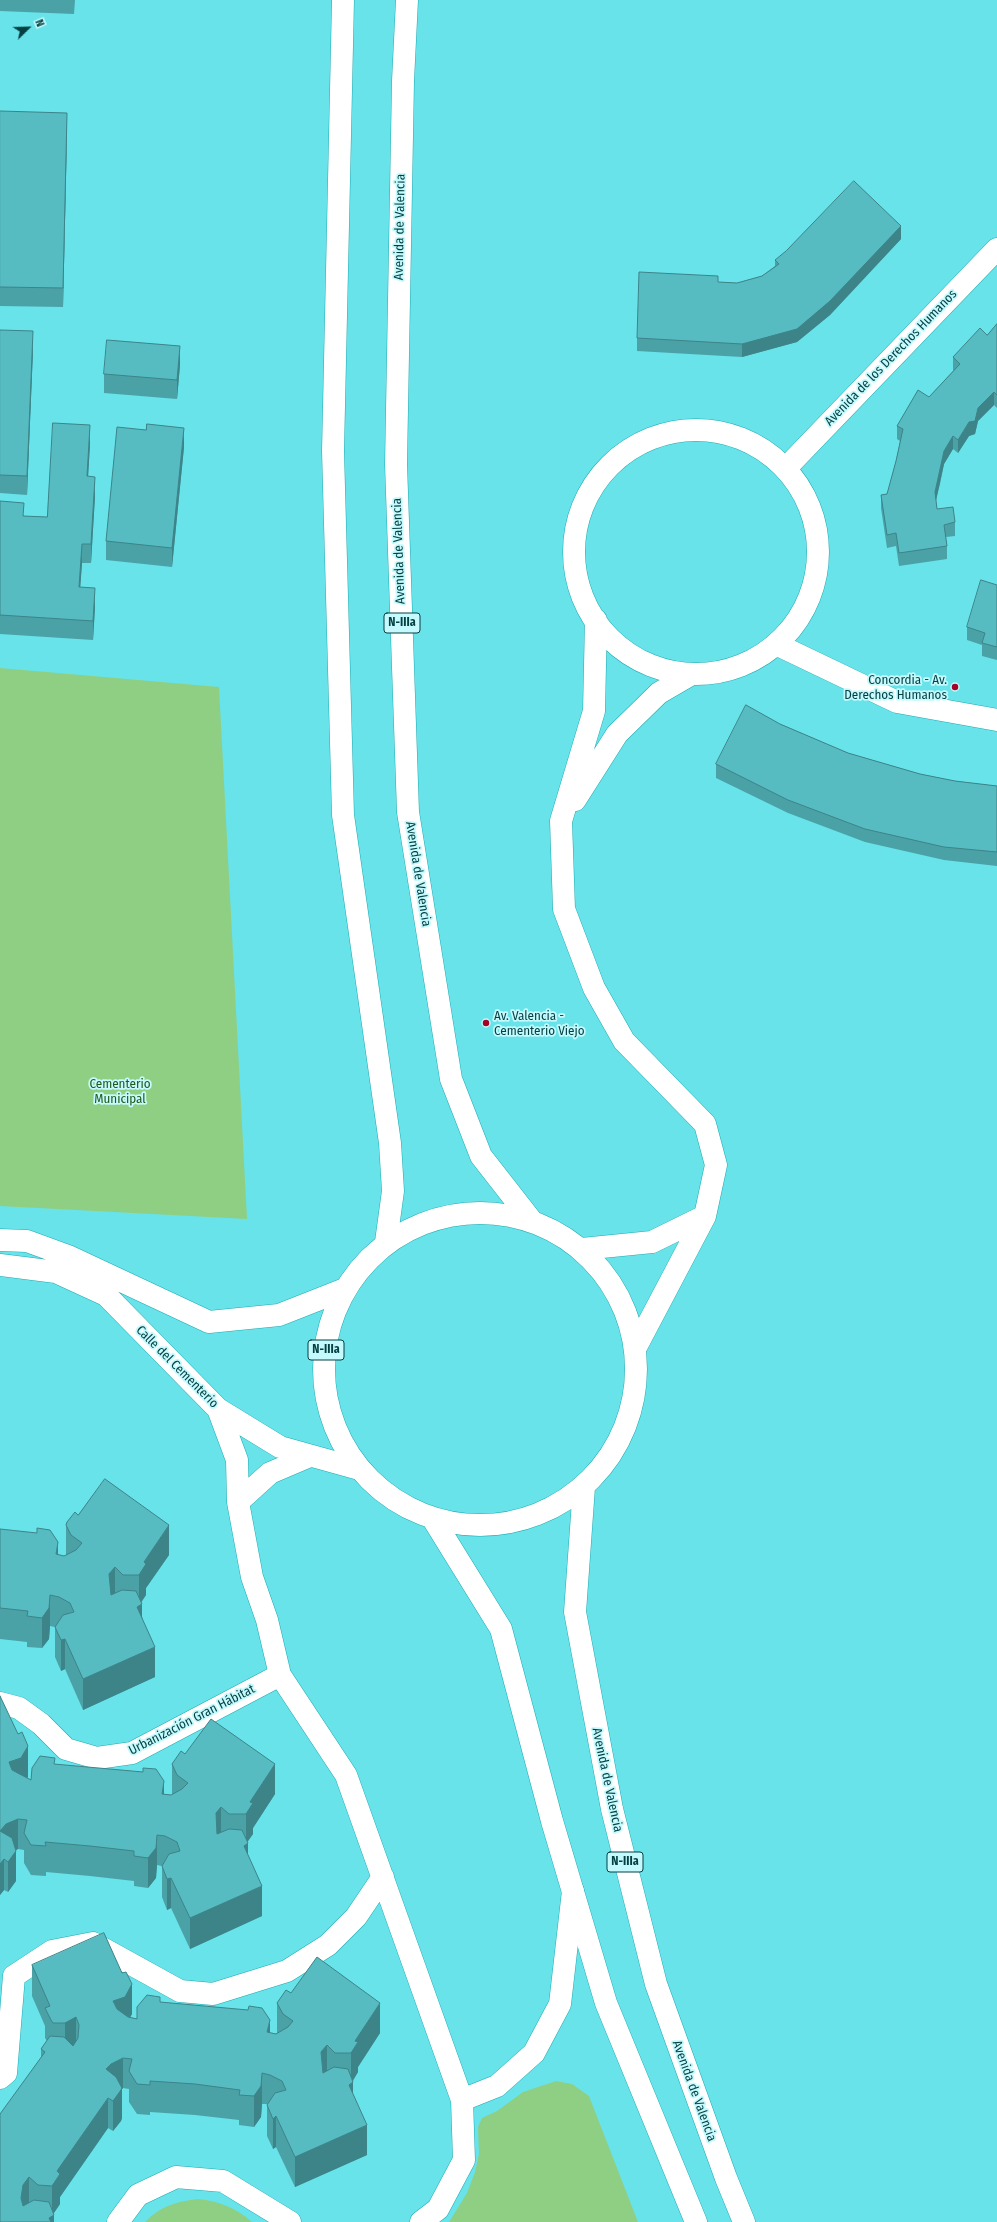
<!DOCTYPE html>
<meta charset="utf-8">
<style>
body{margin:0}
#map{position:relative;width:997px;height:2222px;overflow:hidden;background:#68e3ea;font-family:"Fira Sans Condensed",sans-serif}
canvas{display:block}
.north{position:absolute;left:8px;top:8px;width:40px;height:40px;-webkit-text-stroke:3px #c4fafd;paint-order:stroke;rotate:67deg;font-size:11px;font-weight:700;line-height:16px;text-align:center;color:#043f42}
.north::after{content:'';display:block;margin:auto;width:14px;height:18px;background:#043f42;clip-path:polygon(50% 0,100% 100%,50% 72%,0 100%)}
</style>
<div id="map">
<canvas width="997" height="2222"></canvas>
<div class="north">N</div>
</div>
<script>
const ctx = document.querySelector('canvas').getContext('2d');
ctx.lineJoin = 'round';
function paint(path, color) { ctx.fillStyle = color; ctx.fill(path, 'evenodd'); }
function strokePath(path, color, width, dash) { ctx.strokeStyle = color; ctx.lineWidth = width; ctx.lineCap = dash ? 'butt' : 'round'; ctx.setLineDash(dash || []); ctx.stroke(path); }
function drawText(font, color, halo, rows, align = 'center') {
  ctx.font = font + ' "Fira Sans Condensed",sans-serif'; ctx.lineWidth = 3.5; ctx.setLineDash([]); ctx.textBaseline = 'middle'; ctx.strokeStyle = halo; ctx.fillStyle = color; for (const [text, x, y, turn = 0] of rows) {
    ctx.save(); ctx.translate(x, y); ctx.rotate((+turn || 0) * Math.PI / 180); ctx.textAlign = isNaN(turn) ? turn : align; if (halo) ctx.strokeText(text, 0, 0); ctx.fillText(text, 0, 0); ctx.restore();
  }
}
paint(new Path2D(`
 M0,668L219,687L247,1219L0,1206Z
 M556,2081L572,2084L589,2096L638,2222H449L467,2193L475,2172L479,2154L478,2127L482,2118L497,2111L523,2092Z
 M198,2199C219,2201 236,2208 252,2222H145C160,2206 178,2201 198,2199Z`), '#8fcf83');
const minor = new Path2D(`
 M574 552a122 122 0 1 1 244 0a122 122 0 1 1-244 0Z
 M786,468L997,249
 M596,620L594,711L561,821L564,909L594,988L624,1041L705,1124L716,1165L705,1216L636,1347
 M780,646L897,702L997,720
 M575,800L617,734L659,693L690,675
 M0,1240L27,1241L68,1256L209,1322L279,1315L345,1289
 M582,1249L652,1242L705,1216
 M0,1265L56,1272L106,1295L218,1409L280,1447L359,1469
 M218,1409L237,1460L238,1502L252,1577L267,1620L280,1675L346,1775L462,2100L464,2160L438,2209L421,2222
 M238,1502L270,1473L310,1456
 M0,1703L19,1708L41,1724L66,1749L97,1758L132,1753L280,1675
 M0,2078L6,2073L14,1976L52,1951L93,1943L180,1991L213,1994L287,1971L328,1945L356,1917L383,1877
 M462,2100L497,2086L534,2053L560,2004L573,1891
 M118,2222L138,2195L176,2177L223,2181L290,2222`);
const highway = new Path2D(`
 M343,0L333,451L343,815L390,1143L393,1191L386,1242
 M407,0L403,81L396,464L408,812L451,1079L481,1156L531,1220
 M324 1369a156 156 0 1 1 312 0a156 156 0 1 1-312 0Z
 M584,1487L575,1612L612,1809L656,1984L726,2178L744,2222
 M433,1519L501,1629L552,1821L606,2003L696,2222`);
strokePath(minor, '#1dabb2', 23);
strokePath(highway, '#1dabb2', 23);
strokePath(minor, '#fff', 22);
strokePath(highway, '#fff', 22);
paint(new Path2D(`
 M0,0H75L74,14L0,11Z
 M0,111L67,132L63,307L0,306Z
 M901,239L830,315L797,342L742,357L637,351V338L718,282L737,283L762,276L775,266V260Z
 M997,324V408L994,405L978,421L975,434L969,436L958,453L953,449L944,464L940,484L936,500L937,509L955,522V536L946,537L947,546V559L899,566L896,546L887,548L881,508V495L887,494L896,461L900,441L897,439V426L929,397L954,370H953V357L987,335Z
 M0,330L33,350L27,495L0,493Z
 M180,365L177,399L104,393V374Z
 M90,444L88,476L95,496L91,563H82L80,587L95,607L93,640L0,634V501L24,516L47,517Z
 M184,447L172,567L106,560V541Z
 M997,585V660L982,656V645L967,640V627Z
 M780,724L848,753L920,774L955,781L997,786V866L944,860L865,842L788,813L716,778V764Z
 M78,1515L169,1555L146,1588V1595L141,1603L142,1616L155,1677L83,1710L65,1669L61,1671L55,1657V1627L50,1626L49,1639L42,1648L27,1647V1642L0,1639V1529L58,1555L64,1556L66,1555V1525Z
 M0,1696L28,1777L27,1778L31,1780L55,1764L164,1794L171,1795H172V1764L185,1754L275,1794L253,1828V1834L247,1842L248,1856L262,1916L190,1949L171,1908L167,1910L162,1897V1866L157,1865L156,1878L148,1888L134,1886V1881L90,1876L46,1872V1876L31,1875L24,1863V1850L18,1849L16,1850V1881L8,1892L4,1890L0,1895Z
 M32,1965L132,2014L130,2017L137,2019L160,2002L270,2033L276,2034L277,2033V2003L291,1993L380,2033L358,2067V2072L353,2081V2094L367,2155L295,2187L276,2147L273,2149L267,2136V2104H262L261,2117L254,2127L239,2125V2120L195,2115L150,2112V2115L137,2114L129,2102V2089L123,2088L122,2089V2118L121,2121L113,2131L108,2128L60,2197V2204L53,2214L54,2222H0L41,2057V2049L47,2041L45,2038V2026L32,1996Z`), '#4aa2a7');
paint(new Path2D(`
 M67,113V132L63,307V288Z
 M901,226V239L830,315L797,342L742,357V344Z
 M33,331V350L27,495V476Z
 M180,346V365L177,399V380Z
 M994,392V405L978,421L975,434L969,436L958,453V440L978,408Z
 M90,425V444L87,495V476Z
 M184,428V447L172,567V548Z
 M953,436V449L944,464L935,505V492L944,451Z
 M95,477V496L91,563V544Z
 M82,544V563L79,606V587Z
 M95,588V607L93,640V621Z
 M169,1525V1555L146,1588V1595L139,1605V1575L144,1562Z
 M58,1542V1572L56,1554Z
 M115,1567V1598L109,1604V1574Z
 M50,1595V1626L49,1639L42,1648V1618Z
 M142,1604V1635L137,1607Z
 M65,1639V1669L61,1671V1640Z
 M155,1647V1677L83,1710V1679Z
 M28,1746V1777L21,1788L9,1792V1762Z
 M275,1764V1794L253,1828V1834L246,1844V1814L250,1802Z
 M164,1781V1812L162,1794Z
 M221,1807V1837L216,1843V1813Z
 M18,1819V1849L6,1855L0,1831L6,1824Z
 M157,1835V1865L156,1878L148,1888V1858Z
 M248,1843V1874L244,1846Z
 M16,1851V1881L8,1892V1862Z
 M4,1859V1890L0,1895V1864Z
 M171,1878V1908L167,1910V1879Z
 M262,1886V1916L190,1949V1918Z
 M132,1984V2014L125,2027L113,2001Z
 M380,2003V2033L358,2067V2072L351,2083V2053L355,2041Z
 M76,2017V2047L65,2053V2023Z
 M270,2020V2050L267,2032Z
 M327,2045V2076L321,2082V2052Z
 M123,2058V2088L122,2089V2118L121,2121L113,2131V2101L106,2069L111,2064Z
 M262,2073V2104L261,2117L254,2127V2096Z
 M353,2082V2113L349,2085Z
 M108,2098V2128L60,2197V2204L52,2216V2186L57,2171Z
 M276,2116V2147L273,2149V2119Z
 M367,2125V2155L295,2187V2157Z
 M29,2177V2207L23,2215L21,2198L23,2185Z
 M54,2215V2222H49V2218Z`), '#3c8488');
const building = new Path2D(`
 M0,111L67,113L63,288L0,287Z
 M854,181L901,226L830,301L797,329L742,344L637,338L639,272L718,276V282L737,283L762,276L779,264L775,260L786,251Z
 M997,324V395L994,392L978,408L975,421L969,422L958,440L953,436L944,451L935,492L937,509L953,507L955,522L944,525L947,546L899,553L896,533L887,535L881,495L887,494L896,461L903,429L897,426L918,390L929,397L960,364L953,357L967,342L980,328L987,335Z
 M0,330L33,331L27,476L0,475Z
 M107,340L180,346L177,380L104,374Z
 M53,423L90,425L87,476L95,477L91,544H82L79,587L95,588L93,621L0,615V501L24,503L23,516L47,517Z
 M147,424L184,428L172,548L106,541L117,427L146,430Z
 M981,580L997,585V647L982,643L985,633L967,627Z
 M746,705L780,724L848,753L920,774L955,781L997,786V852L944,847L865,829L788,800L716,764Z
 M105,1479L169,1525L144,1562L146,1564L139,1575H123L115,1567L109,1574L111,1595L122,1590L136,1591L142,1604L137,1607L155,1647L83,1679L65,1639L61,1640L55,1627L63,1615L74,1612L70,1603L59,1597L50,1595L49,1608L42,1618L27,1616L28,1611L0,1608V1529L37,1533V1528L50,1530L58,1542L56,1554L64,1556L76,1550L82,1543L71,1535L66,1525L67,1522L75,1512L78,1515Z
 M0,1696L18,1734L22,1732L28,1746L21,1758L9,1762L12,1770L31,1780L32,1768L40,1756L55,1758L54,1764L143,1772V1768L156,1769L164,1781L162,1794L171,1795L182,1789L188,1783L177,1775L172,1764L181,1751L185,1754L211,1719L275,1764L250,1802L253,1803L246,1814H229L221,1807L216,1813L217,1834L229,1829L242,1830L248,1843L244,1846L262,1886L190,1918L171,1878L167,1879L162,1866L169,1854L180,1851L177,1842L165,1836L157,1835L156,1848L148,1858L134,1856V1851L90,1846L45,1842L46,1846L31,1845L24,1833L27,1820L18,1819L6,1824L0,1831L12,1838L16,1851L8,1862L4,1859L0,1864Z
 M104,1933L122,1973L126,1972L132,1984L125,1997L113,2001L117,2009L128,2017L137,2019V2007L147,1995L160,1997V2002L248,2010L249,2006L262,2008L270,2020L267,2032L276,2034L288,2027L293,2021L283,2014L277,2003L286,1990L291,1993L317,1957L380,2003L355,2041L358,2042L351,2053H335L327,2045L321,2052L323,2073L334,2067L348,2069L353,2082L349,2085L367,2125L295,2157L276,2116L273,2119L267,2105L275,2093L286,2090L282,2081L270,2075L262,2073L261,2086L254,2096L239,2095L240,2090L195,2084L150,2081V2085L137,2084L129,2071L132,2059L123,2058L111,2064L106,2069L116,2077L122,2088L121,2090L113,2101L108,2098L57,2171L60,2174L52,2186L38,2185L29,2177L23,2185L21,2198L23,2206L34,2200L49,2202L54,2215L49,2218L51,2222H0V2114L45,2052L41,2049L50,2036L64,2037L73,2046L78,2038L79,2025L76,2017L65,2023H53L51,2020L45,2008L50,2006L32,1965Z`);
paint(building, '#56bcc2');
strokePath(building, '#3c8488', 1);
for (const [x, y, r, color] of [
 [955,687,4,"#a20327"],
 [486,1023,4,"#a20327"]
]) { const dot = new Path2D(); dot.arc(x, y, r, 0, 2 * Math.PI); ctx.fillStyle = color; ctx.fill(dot); strokePath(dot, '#c4fafd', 1.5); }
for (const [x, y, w] of [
 [402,623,36],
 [326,1350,36],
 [625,1862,36]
]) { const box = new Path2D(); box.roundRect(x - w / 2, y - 10, w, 20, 3); ctx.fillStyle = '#c4fafd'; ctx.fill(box); strokePath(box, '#043f42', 1); }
drawText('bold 12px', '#043f42', null, [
 ["N-IIIa",402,623],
 ["N-IIIa",326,1350],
 ["N-IIIa",625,1862]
]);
drawText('13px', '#043f42', '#c4fafd', [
 ["Avenida de Valencia",400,227,-89],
 ["Avenida de los Derechos Humanos",891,358,-46],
 ["Avenida de Valencia",399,551,-92],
 ["Avenida de Valencia",418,874,81],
 ["Calle del Cementerio",177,1367,45],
 ["Urbanización Gran Hábitat",192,1720,-27],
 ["Avenida de Valencia",607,1780,78],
 ["Avenida de Valencia",694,2091,70]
]);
drawText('13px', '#043f42', '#c4fafd', [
 ["Concordia - Av.",947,680],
 ["Derechos Humanos",947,695],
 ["Av. Valencia -",494,1016,"left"],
 ["Cementerio Viejo",494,1031,"left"]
], 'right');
drawText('13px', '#235918', '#c4fafd', [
 ["Cementerio",120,1084],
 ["Municipal",120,1099]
]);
</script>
